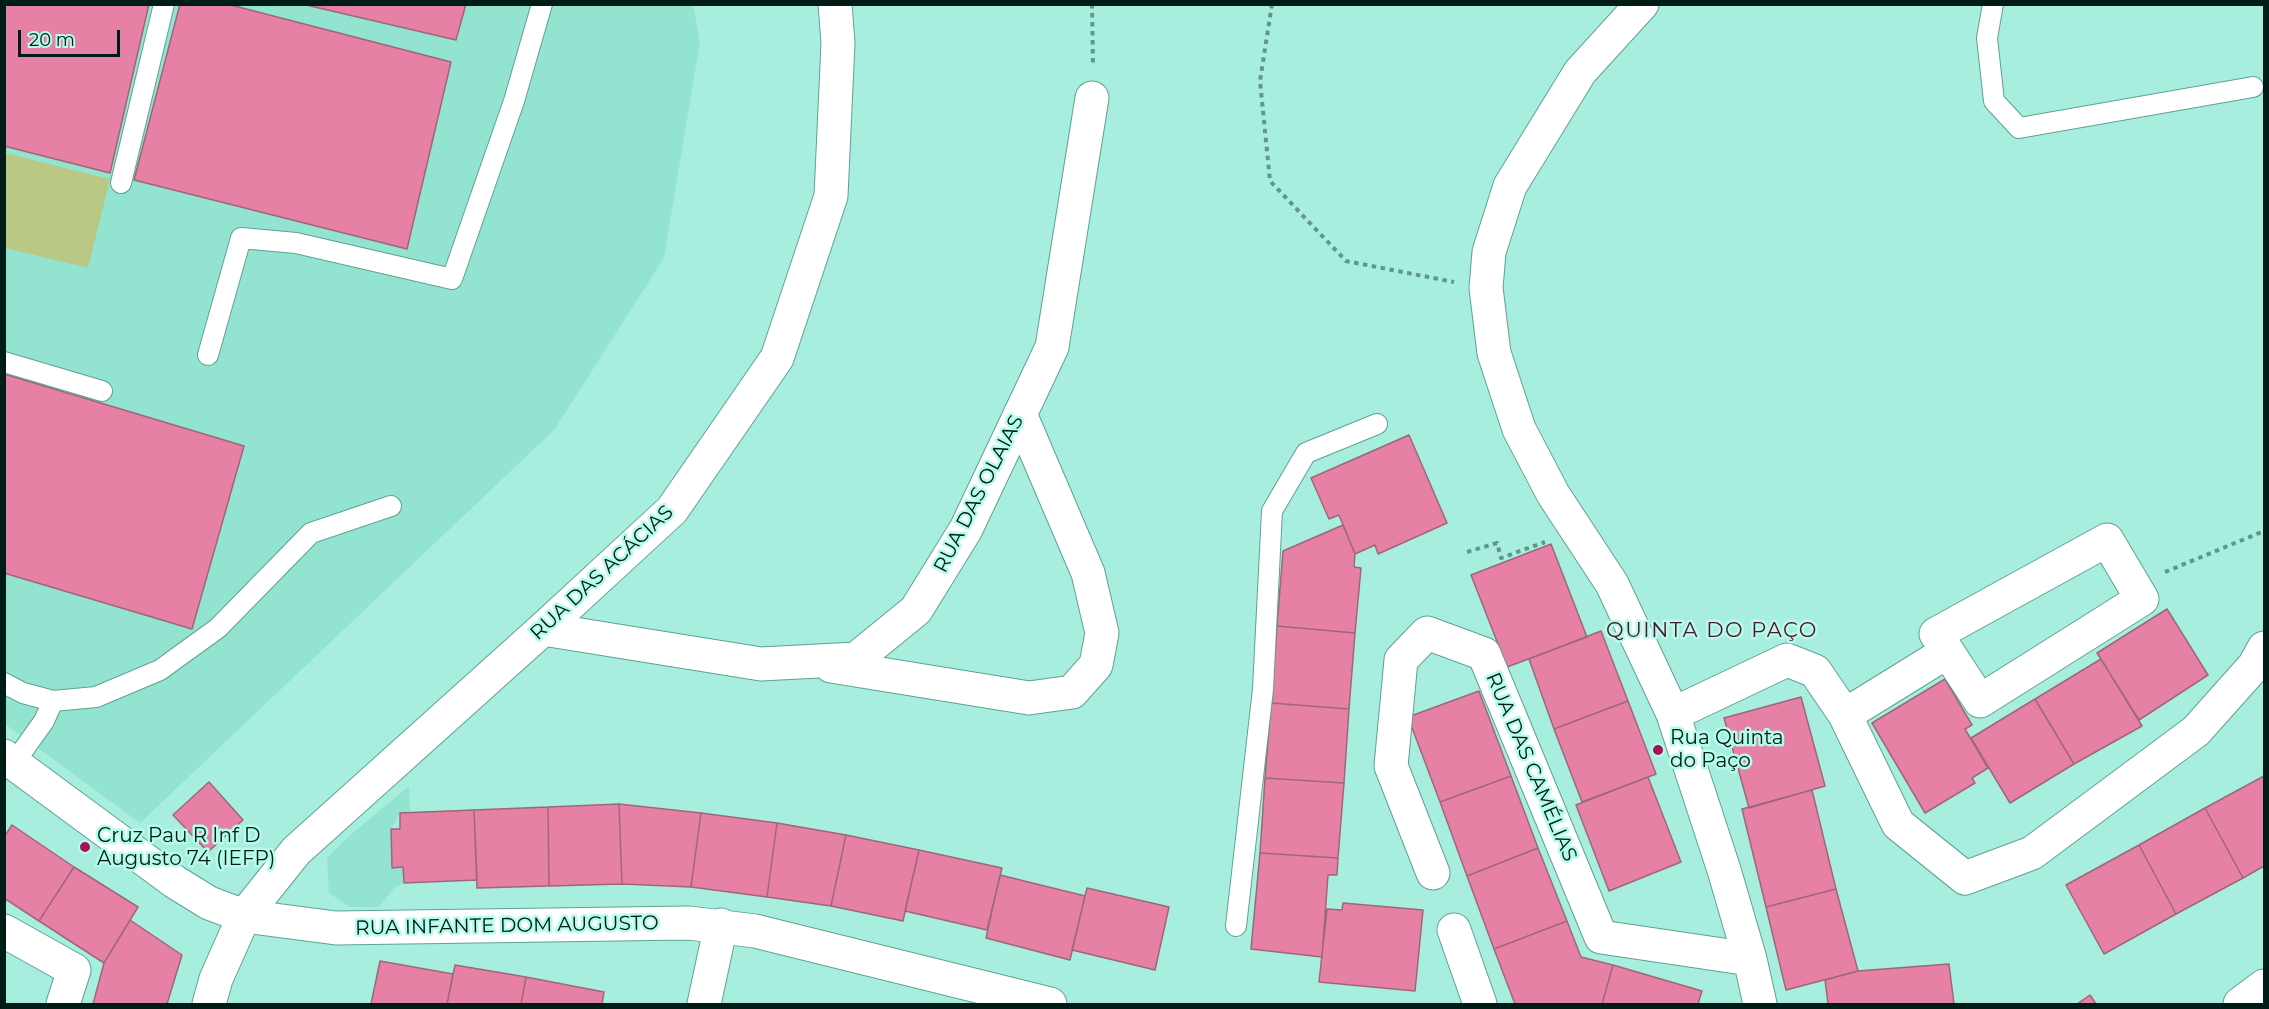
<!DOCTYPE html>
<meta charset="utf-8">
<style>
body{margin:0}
#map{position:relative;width:2269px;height:1009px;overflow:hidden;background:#a8eede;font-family:Montserrat,sans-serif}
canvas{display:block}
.frame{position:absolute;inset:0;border:6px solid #001c17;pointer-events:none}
.scale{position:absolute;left:18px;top:30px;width:102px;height:27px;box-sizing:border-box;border:3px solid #001c17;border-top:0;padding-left:8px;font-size:18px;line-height:21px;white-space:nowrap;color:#001c17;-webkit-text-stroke:4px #b5fceb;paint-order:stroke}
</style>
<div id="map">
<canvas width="2269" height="1009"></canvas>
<div class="frame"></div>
<div class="scale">20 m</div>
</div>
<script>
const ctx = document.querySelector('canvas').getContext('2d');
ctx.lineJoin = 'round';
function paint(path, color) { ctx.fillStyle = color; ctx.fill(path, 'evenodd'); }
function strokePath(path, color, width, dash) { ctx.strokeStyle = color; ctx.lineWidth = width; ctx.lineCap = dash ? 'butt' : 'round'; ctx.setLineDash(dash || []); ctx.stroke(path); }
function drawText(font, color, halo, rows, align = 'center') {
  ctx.font = font + ' Montserrat,sans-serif'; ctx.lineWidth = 5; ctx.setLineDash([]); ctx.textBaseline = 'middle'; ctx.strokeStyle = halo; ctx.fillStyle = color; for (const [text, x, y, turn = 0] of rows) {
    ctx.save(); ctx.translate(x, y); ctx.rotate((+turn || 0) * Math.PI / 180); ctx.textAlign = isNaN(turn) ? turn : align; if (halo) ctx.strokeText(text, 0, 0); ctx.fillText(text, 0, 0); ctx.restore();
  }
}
paint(new Path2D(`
 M4,5H693L700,42L664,258L554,430L140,823L5,724Z
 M409,786L410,813H400L391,829L392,868L403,867L404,883L395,887L379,907H350L329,893L327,858L348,837Z`), '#93e3d1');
paint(new Path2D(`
 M5,153L110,179L88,268L5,248Z`), '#b9c885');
const building = new Path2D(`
 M4,4H149L110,173L4,146Z
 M180,4H227L451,62L407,249L134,180Z
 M302,4H466L456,40Z
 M4,374L244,446L192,629L4,573Z
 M1409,435L1447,523L1378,554L1375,545L1355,554L1339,515L1329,519L1311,478Z
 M1343,525L1355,554L1354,567L1361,568L1355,633L1277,626L1283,551Z
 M1551,544L1587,637L1507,667L1471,575Z
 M2167,609L2208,675L2139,720L2097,653Z
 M1277,626L1355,633L1349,709L1271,703Z
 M1601,631L1628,701L1554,729L1529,659Z
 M2101,659L2142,726L2074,764L2035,699Z
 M1945,679L1972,725L1965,729L1988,768L1972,778L1975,783L1925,813L1872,723Z
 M1479,691L1511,776L1440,802L1408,717Z
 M1801,697L1825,786L1749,808L1724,718Z
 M2035,699L2074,764L2010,803L1971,738Z
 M1628,701L1656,774L1582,802L1554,729Z
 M1271,703L1349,709L1344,783L1265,778Z
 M1511,776L1538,848L1467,876L1440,802Z
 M2264,776V866L2243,878L2205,808Z
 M1648,777L1681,862L1609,891L1576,805Z
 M1265,778L1344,783L1338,858L1260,853Z
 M209,782L243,820L208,852L173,815Z
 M1812,790L1836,889L1766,907L1742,809Z
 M619,804L701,813L691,887L622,884Z
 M619,804L622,884L549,886L548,807Z
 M548,807L549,886L477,888L474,810Z
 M2205,808L2243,878L2176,914L2139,845Z
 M474,810L477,880L404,883L403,867L392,868L391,829H400V813Z
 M701,813L777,823L767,897L691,887Z
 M777,823L846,835L831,906L767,897Z
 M12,825L74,867L39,921L4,898V837Z
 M846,835L919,850L903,921L831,906Z
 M2139,845L2176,914L2104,954L2066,885Z
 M1538,848L1567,921L1494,949L1467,876Z
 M919,850L1002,868L987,930L905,911Z
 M1260,853L1338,858L1337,875H1328L1322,957L1251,949Z
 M74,867L138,907L104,963L39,921Z
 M1000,875L1085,896L1070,960L986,938Z
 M1087,888L1169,907L1155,970L1072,950Z
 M1836,889L1858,971L1786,990L1766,907Z
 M1343,903L1423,910L1415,991L1319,982L1327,909L1342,910Z
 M130,920L182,955L167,1004H93L104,963Z
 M1567,921L1581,957L1613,965L1602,1004H1515L1494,949Z
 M380,961L453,974L447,1004H371Z
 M1949,964L1954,1004H1828L1825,980L1858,971Z
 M455,965L526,977L521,1004H447Z
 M1613,965L1702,991L1698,1004H1602Z
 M526,977L604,992L602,1004H521Z
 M2090,995L2096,1004H2077Z`);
paint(building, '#e680a4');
strokePath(building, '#9e6779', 1.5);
const lane = new Path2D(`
 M1993,4L1987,38L1994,101L2019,128L2253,87
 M121,183L164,4
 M208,355L241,238L296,243L452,279L514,101L542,4
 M4,362L102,391
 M4,683L23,693L53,701L96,697L160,670L218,628L311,533L391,506
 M14,763L44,721L53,701
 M1236,926L1263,689L1272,511L1306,453L1377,424`);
const street = new Path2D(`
 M1642,4L1580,72L1510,186L1489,252L1486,288L1494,353L1519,429L1553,494L1612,584L1673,714L1724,870L1750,959L1760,1004
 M2107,540L2142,599L1980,701L1936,634Z
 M543,629L761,664L856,659L916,610L966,529L1052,347L1092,98
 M831,666L1029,698L1072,692L1096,665L1102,633L1088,573L1020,414
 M1673,714L1787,660L1815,671L1845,715L1898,824L1965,878L2032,853L2196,731L2254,666L2264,648
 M1845,715L1947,652
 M1433,873L1391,766L1401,660L1427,633L1484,654L1601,937L1750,959
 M1454,930L1480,1004
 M4,931L74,970L63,1004
 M209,1004L216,979L244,916L296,851L543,629L672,510L777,358L831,196L838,43L835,4
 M704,1004L721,925`);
const secondary = new Path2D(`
 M4,756L175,882L209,903L244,916L336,928L689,923L755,931L1050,1004
 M2240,1004L2264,986`);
strokePath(lane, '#5ea293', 22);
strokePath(street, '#5ea293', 35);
strokePath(secondary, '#5ea293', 35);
strokePath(new Path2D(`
 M1092,4L1093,65
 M1272,4L1260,81L1270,181L1346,261L1454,282
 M1467,552L1497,543L1501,558L1545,542
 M2165,572L2264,531`), '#62968b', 4, [4.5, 4.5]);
strokePath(lane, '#fff', 20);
strokePath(street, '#fff', 33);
strokePath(secondary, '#fff', 33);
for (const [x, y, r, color] of [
 [1658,750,6,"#a21359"],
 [85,847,6,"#a21359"]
]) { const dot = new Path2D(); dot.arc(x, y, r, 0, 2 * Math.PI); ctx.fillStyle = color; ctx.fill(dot); strokePath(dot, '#b5fceb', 2); }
drawText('20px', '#001c17', '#b5fceb', [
 ["RUA DAS OLAIAS",979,494,-63],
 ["RUA DAS ACÁCIAS",602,573,-43],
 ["RUA DAS CAMÉLIAS",1531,767,67],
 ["RUA INFANTE DOM AUGUSTO",507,926,-1]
]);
drawText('20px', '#001c17', '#b5fceb', [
 ["Rua Quinta",1670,738],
 ["do Paço",1670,761],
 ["Cruz Pau R Inf D",97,836],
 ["Augusto 74 (IEFP)",97,859]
], 'left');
ctx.letterSpacing = '1.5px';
drawText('21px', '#54122f', '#b5fceb', [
 ["QUINTA DO PAÇO",1712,631]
]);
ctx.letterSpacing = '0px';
</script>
